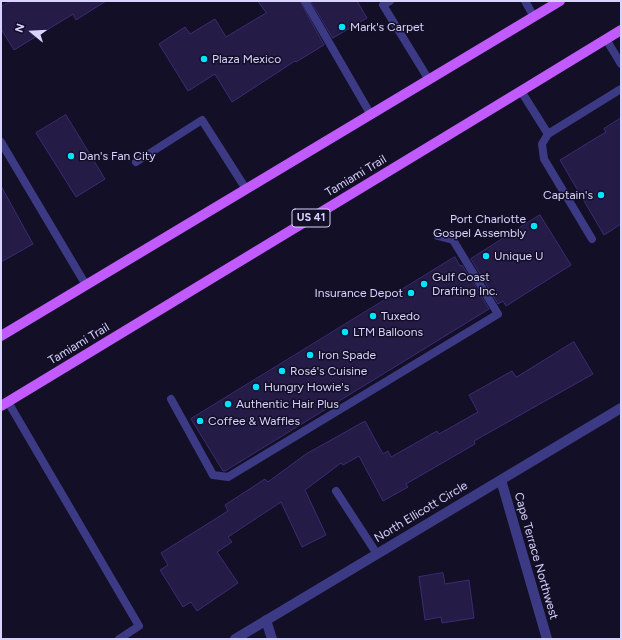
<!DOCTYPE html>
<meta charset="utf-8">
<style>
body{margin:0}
#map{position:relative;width:622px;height:640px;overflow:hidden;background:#130f26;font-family:Figtree,sans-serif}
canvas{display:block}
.frame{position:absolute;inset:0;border:2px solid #d9d4ff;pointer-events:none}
.north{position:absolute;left:12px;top:12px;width:40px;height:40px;-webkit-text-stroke:3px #130f26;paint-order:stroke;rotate:288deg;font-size:11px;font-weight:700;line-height:16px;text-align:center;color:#d9d4ff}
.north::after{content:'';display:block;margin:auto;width:14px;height:18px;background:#d9d4ff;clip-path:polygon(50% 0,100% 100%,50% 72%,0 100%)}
</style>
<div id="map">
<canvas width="622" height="640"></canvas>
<div class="frame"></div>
<div class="north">N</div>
</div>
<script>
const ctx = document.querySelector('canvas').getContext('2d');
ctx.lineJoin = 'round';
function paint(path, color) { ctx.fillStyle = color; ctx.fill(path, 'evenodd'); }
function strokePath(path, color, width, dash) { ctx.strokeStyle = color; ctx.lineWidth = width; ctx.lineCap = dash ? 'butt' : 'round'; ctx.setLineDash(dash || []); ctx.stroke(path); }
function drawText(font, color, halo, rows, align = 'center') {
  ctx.font = font + ' Figtree,sans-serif'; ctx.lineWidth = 3; ctx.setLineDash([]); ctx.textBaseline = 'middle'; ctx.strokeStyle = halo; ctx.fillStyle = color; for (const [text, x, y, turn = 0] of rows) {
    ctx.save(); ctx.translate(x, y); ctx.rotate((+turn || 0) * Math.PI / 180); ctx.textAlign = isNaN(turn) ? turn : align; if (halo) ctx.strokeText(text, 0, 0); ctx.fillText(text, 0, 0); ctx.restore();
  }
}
const building = new Path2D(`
 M11,1H106L76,20L73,14L14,50L1,29V7Z
 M258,1H300L324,45L296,62L295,61L232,102L215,74L188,91L159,44L185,27L190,34L215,19L226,37L266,13Z
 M311,1H357L367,18L333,38Z
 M66,115L105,179L76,197L36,133Z
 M621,118V224L604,235L560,160L606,132L604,129Z
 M1,186L33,244L1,262Z
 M540,215L571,265L506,306L503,301L498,304L471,259Z
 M455,257L460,266L462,265L489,309L225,471H223L191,419Z
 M574,342L593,374L474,441L475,444L406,484L408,487L383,501L359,456L343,465L341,463L305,490L326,535L302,547L281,502L228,537L232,542L217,552L238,583L197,611L191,602L183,607L160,570L168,565L161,553L228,511L225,505L265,479L268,482L306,454L365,421L383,454L388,451L391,457L437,431L439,434L478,412L469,395L512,371L516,377Z
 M443,573L445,584L469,580L474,618L442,623L441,617L425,620L419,577Z`);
paint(building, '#241b47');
strokePath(building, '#3b2d73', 1);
strokePath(new Path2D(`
 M305,1L371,115
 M390,1L383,5L429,80
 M525,1L534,17
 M606,39L621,64
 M521,91L548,134L621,89
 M548,134L542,144L544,159L592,239
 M1,142L86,285
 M136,162L202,120L246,189
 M171,399L213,475L228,477L498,314L453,240L438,236
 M8,402L139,626L119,639
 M336,491L377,554`), '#3d3a85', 8);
strokePath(new Path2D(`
 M501,480L547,639
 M266,620L272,639
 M235,639L621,408`), '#3d3a85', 10);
strokePath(new Path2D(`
 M1,336L560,1
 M1,406L521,91L621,30`), '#c25bff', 10);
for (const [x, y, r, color] of [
 [342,27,4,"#00e5ff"],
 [204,59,4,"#00e5ff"],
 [71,156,4,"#00e5ff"],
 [601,195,4,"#00e5ff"],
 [534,226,4,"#00e5ff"],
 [486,256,4,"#00e5ff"],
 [424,284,4,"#00e5ff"],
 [411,293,4,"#00e5ff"],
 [373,316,4,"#00e5ff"],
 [345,332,4,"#00e5ff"],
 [310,355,4,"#00e5ff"],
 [282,371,4,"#00e5ff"],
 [256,387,4,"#00e5ff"],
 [228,404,4,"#00e5ff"],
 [200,421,4,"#00e5ff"]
]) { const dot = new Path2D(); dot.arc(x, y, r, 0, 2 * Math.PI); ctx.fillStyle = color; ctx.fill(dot); strokePath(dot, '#130f26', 1.5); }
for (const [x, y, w] of [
 [311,218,38]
]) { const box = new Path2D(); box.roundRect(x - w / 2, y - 9, w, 18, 3); ctx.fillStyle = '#130f26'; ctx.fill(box); strokePath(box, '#d9d4ff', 1); }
drawText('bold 11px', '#d9d4ff', null, [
 ["US 41",311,218]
]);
drawText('12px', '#d9d4ff', '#130f26', [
 ["Mark's Carpet",350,27],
 ["Plaza Mexico",212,59],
 ["Dan's Fan City",79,156],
 ["Captain's",593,195,"right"],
 ["Port Charlotte",526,219,"right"],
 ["Gospel Assembly",526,233,"right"],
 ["Unique U",494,256],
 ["Gulf Coast",432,277],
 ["Drafting Inc.",432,291],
 ["Insurance Depot",403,293,"right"],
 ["Tuxedo",381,316],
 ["LTM Balloons",353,332],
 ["Iron Spade",318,355],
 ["Rosé's Cuisine",290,371],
 ["Hungry Howie's",264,387],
 ["Authentic Hair Plus",236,404],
 ["Coffee & Waffles",208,421]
], 'left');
drawText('12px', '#d9d4ff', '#130f26', [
 ["Tamiami Trail",356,176,-31],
 ["Tamiami Trail",79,344,-31],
 ["North Ellicott Circle",421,512,-31],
 ["Cape Terrace Northwest",536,556,74]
]);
</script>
